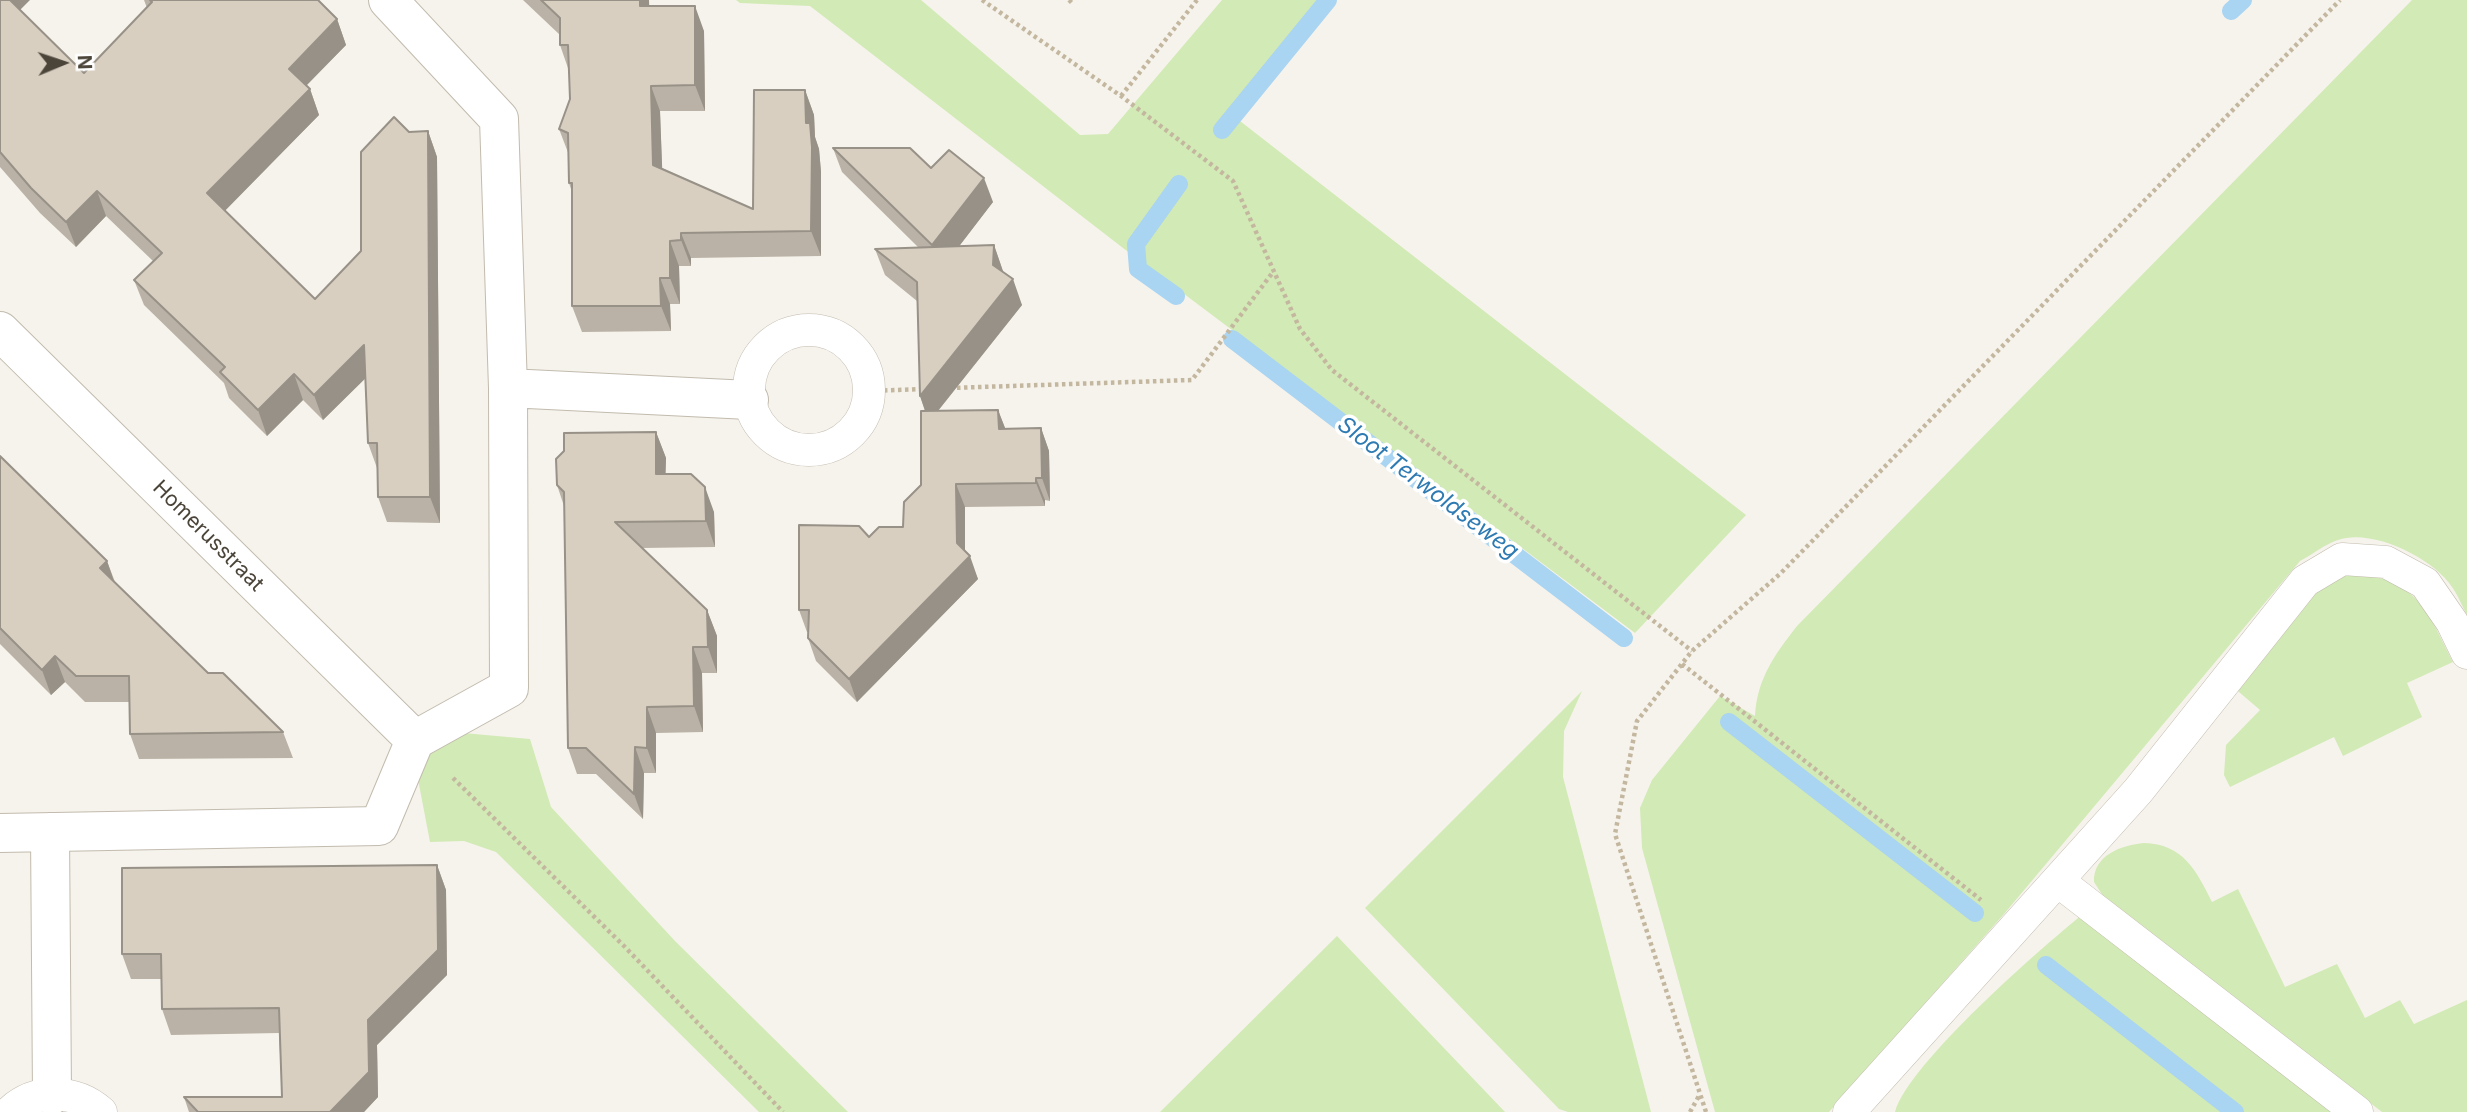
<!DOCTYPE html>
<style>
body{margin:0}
#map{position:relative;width:2467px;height:1112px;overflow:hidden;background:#f6f3ec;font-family:Inter,sans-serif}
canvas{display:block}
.north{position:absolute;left:28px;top:28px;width:70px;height:70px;-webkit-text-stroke:5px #fff;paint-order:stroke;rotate:88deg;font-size:19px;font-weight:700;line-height:28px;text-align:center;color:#4b4439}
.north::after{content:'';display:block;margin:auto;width:24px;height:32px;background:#4b4439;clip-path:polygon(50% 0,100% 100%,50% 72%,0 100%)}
</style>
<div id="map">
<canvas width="2467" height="1112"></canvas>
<div class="north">N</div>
</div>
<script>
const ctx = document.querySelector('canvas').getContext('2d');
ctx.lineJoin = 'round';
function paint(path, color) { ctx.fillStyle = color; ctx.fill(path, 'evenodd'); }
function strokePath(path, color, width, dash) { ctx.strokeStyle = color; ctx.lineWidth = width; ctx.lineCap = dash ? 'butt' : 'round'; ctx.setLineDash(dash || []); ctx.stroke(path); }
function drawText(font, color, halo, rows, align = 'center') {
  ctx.font = font + ' Inter,sans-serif'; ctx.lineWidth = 7; ctx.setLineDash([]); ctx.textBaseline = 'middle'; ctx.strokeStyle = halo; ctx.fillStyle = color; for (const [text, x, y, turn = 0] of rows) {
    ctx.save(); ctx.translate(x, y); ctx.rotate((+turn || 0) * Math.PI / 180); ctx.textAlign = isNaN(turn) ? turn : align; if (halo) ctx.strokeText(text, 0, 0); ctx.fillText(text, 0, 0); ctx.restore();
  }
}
paint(new Path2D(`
 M736,0H921L1080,135L1108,134L1222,0H1323L1231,114L1746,515L1635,633L1123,248L810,6L740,3Z
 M2412,0H2467V615C2462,606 2458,595 2452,587C2433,558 2372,528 2338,540C2325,544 2312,555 2300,561L2004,914L1829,1112H1715L1642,848L1640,808L1652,780L1720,696L1755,716C1757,679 1775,654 1797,626Z
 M2359,573C2420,583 2428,613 2453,662L2407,683L2422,717L2343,756L2334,737L2230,787L2224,775L2226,745L2260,710L2232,686L2316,590L2337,577Z
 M1582,691L1564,731L1563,777L1651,1112H1568L1559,1109L1365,908Z
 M452,732L530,739L551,807L675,941L848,1112H759L496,852L464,841L430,842L417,774L425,757Z
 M2144,843C2183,844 2196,870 2212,902L2238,889L2285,987L2337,964L2365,1018L2400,1000L2414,1024L2467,1000V1112H2382L2105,899L2094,882C2093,855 2122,845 2144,843Z
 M2083,914L2334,1112H1895C1909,1063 2040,949 2083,914Z
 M1337,936L1505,1112H1160Z`), '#d2eab5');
strokePath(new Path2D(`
 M2231,11L2243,0
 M1222,130L1328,0
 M1176,296L1138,269L1136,244L1179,184
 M1232,339L1624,638
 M1729,722L1975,913
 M2046,965L2235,1112`), '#a9d4f2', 18);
const lane = new Path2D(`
 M749 390a60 60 0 1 1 120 0a60 60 0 1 1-120 0Z
 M2058,881L2357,1112
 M10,1112C35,1088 75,1089 101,1112
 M1849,1112L2138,791L2305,581L2342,559L2386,562L2425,583L2452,622L2467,653`);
const street = new Path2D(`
 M0,331L415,740
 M508,388L749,400
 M50,832L52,1095
 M0,833L379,826L415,740L509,688L508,388L499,119L388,0`);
strokePath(lane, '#c2bbae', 33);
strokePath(street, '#c2bbae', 40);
strokePath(new Path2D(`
 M982,0L1121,96L1233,181L1300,329L1332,370L1692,651
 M1069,0L1072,3
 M1121,96L1197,0
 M950,388L1192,380L1273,272
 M870,391L924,389
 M1682,664L1981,900
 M453,778L624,946L783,1112
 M1690,1112L1700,1094
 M1706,1112L1615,834L1637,721L1692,651L1781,573L2340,0`), '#c4b79f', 4.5, [3.5, 3.5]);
strokePath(lane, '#fff', 32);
strokePath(street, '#fff', 38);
paint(new Path2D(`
 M0,0L20,10L84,73L147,8L144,0H318L337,19L346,45L306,86L310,89L319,115L225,210L315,299L361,251L409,132L428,131L437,157L440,523L387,522L378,497L377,468L368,443L365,378L323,420L303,400L267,436L229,398L224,383L144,305L134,280L153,261L106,216L76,247L40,213L0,167Z
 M523,0H649V6L704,31L705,111H660L662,168L753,209L805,90L814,115L815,137L819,149L821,172V256L691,258V266H679L680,304H670L671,331L582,332L572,306V192L569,183V155L559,129L570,99L569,71L560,45V35Z
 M833,148L931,168L993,202L959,246L994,245L1003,272L1022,305L938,411L998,410L1005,428H1041L1049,451L1050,501L1045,500V506L965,507V551L978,579L857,702L816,661L808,638V632H807L799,610L869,537L903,527L921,485L925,411L920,396L917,301L885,275L875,249L919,248L842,172Z
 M656,432L666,458L665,474L714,512L715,547L642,548L707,610L717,636V673H702L703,732L656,733V773H644L643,819L596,774H577L568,748L564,506L557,485Z
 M0,456L107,561L115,582L208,673L283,732L293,758L139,759L130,734L129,702H85L65,682L51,695L0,644Z
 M437,865L446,890L447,975L377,1045L378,1097L364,1112H189L184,1097H282L279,1033L171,1035L162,1009V979H131L122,954Z`), '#bab2a6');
paint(new Path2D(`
 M5,0H30L12,18Z
 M640,0H649L650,32L640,6Z
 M695,6L704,31L705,111L695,85Z
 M337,19L346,45L298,94L289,69Z
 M651,86L660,111L663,190L653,165Z
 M310,89L319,115L217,219L207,193Z
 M805,90L814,115L815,137L819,149L821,172V256L811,231Z
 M428,131L437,157L440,523L430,497Z
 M984,178L993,202L941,270L932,245Z
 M97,191L106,216L76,247L66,222Z
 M681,233L691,258V266L681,240Z
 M670,241L679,266L680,304L670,278Z
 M994,245L1003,271V291L993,265Z
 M660,278L670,304L671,331L661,306Z
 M1013,279L1022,305L929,422L920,396Z
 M364,345L374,370L323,420L314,395Z
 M294,374L303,400L267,436L258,410Z
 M998,410L1007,433L999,429Z
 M1041,428L1049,451L1050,501L1042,478Z
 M656,432L666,458L665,500L656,474Z
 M1036,478L1045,500V506L1036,483Z
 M956,484L965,507V561L970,556L978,579L857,702L849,679L957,543Z
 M705,487L714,512L715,547L706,521Z
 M107,561L116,587L100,568Z
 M707,610L717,636V673L708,647Z
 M693,647L702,673L703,732L694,706Z
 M55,656L65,682L51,695L42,670Z
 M647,707L656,733V773L647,748Z
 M635,747L644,773L643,819L634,794Z
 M437,865L446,890L447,975L377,1045L378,1097L364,1112H330L368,1020Z`), '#979187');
const building = new Path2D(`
 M0,0H10L84,73L152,2L150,0H318L337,19L289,69L310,89L207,193L315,299L361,251V152L394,117L409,132L428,131L430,497H378L377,443H368L364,345L314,395L294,374L258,410L220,372L225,367L134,280L162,253L97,191L66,222L31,188L0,152Z
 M541,0H640V6H695V85L651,86L653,165L753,209L754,90H805L806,123H810L812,147L811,231L681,233V240L670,241V278H660L661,306H572V183H569L568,133L559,129L570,99L568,45H560V18Z
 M833,148H910L931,168L949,150L984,178L932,245Z
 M994,245L993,265L1013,279L920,396L917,282L875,249Z
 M998,410L999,429L1041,428L1042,478H1036V483L956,484L957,543L970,556L849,679L808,638L809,610H799V525L859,526L869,537L879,527H903L904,502L921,485V411Z
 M656,432V474H691L705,487L706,521L615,522L707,610L708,647H693L694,706L647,707V748L635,747L634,794L586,748H568L564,492L557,485L556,459L564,451V433Z
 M0,456L107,561L100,568L208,673H223L283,732L130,734L129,676H76L55,656L42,670L0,628Z
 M437,865L438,950L368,1020L369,1072L330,1112H198L184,1097H282L279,1008L162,1009L161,954H122V868Z`);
paint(building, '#d8cfc1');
strokePath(building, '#979187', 2);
drawText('21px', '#4b4439', '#fff', [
 ["Homerusstraat",208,536,45]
]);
drawText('italic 23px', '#2e7ab2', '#fff', [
 ["Sloot Terwoldseweg",1428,488,37]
]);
</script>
